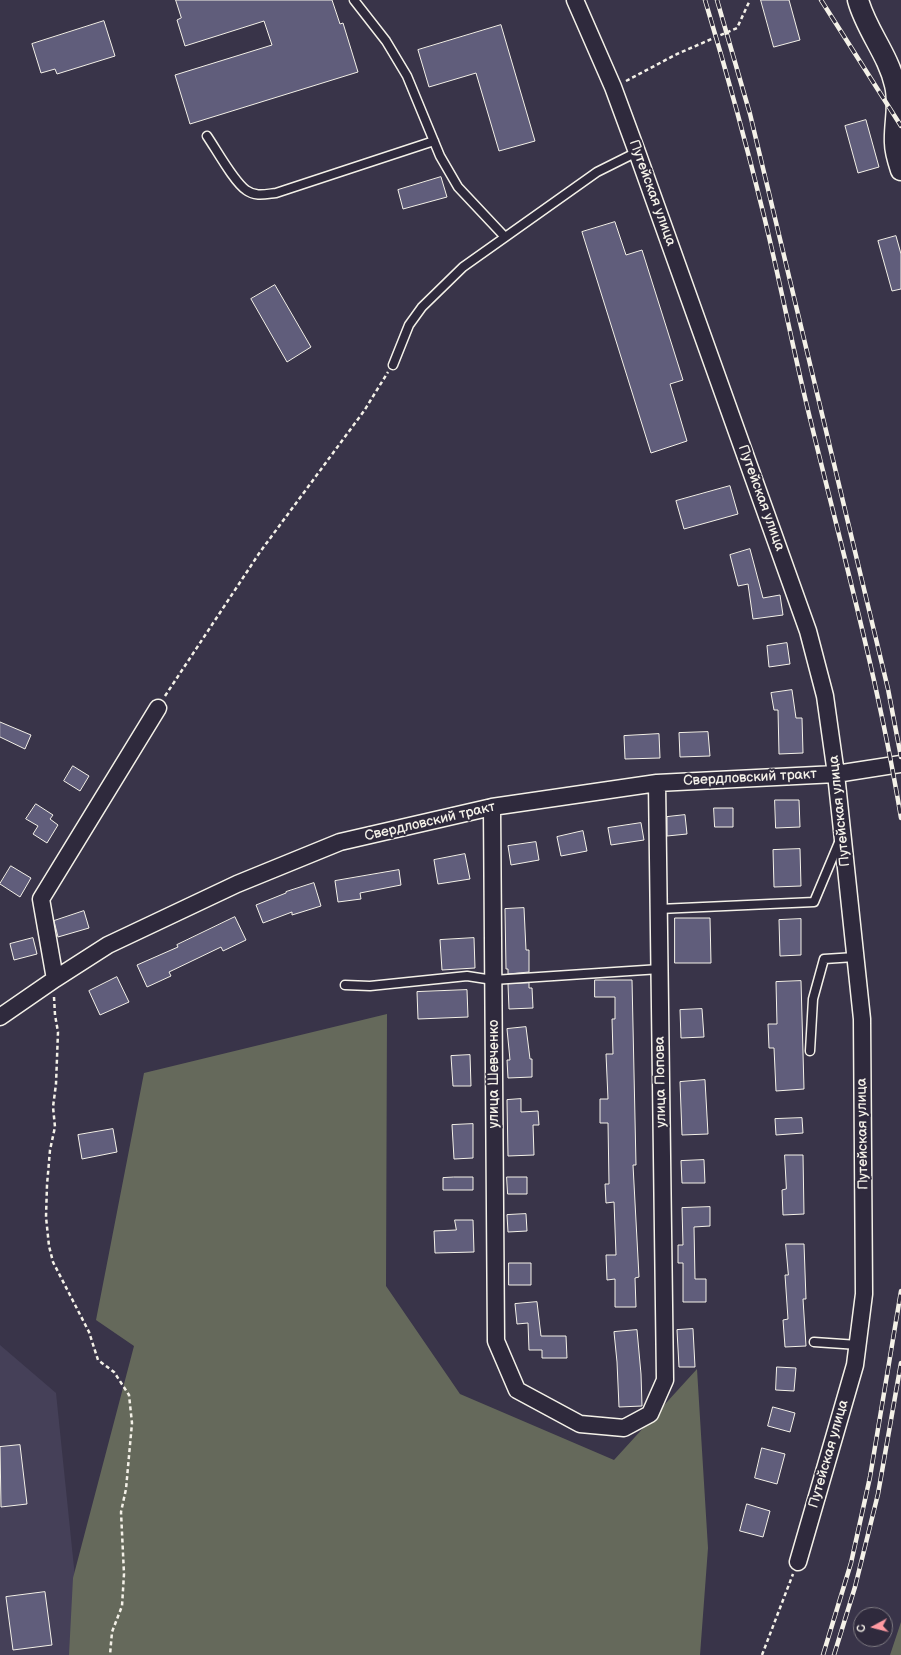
<!DOCTYPE html>
<meta charset="utf-8">
<style>
body{margin:0}
#map{position:relative;width:901px;height:1655px;overflow:hidden;background:#393449;font-family:"Balsamiq Sans",sans-serif}
canvas{display:block}
.north{position:absolute;left:853px;top:1607px;width:40px;height:40px;box-sizing:border-box;background:#2f2a3d;border:1px solid #7e7a81;border-radius:50%;rotate:263deg;font-size:11px;font-weight:700;line-height:16px;text-align:center;color:#f4f1e8}
.north::after{content:'';display:block;margin:auto;width:14px;height:18px;background:#ff9aa2;clip-path:polygon(50% 0,100% 100%,50% 72%,0 100%)}
</style>
<div id="map">
<canvas width="901" height="1655"></canvas>
<div class="north">С</div>
</div>
<script>
const ctx = document.querySelector('canvas').getContext('2d');
ctx.lineJoin = 'round';
function paint(path, color) { ctx.fillStyle = color; ctx.fill(path, 'evenodd'); }
function strokePath(path, color, width, dash) { ctx.strokeStyle = color; ctx.lineWidth = width; ctx.lineCap = dash ? 'butt' : 'round'; ctx.setLineDash(dash || []); ctx.stroke(path); }
function drawText(font, color, halo, rows, align = 'center') {
  ctx.font = font + ' "Balsamiq Sans",sans-serif'; ctx.lineWidth = 4; ctx.setLineDash([]); ctx.textBaseline = 'middle'; ctx.strokeStyle = halo; ctx.fillStyle = color; for (const [text, x, y, turn = 0] of rows) {
    ctx.save(); ctx.translate(x, y); ctx.rotate((+turn || 0) * Math.PI / 180); ctx.textAlign = isNaN(turn) ? turn : align; if (halo) ctx.strokeText(text, 0, 0); ctx.fillText(text, 0, 0); ctx.restore();
  }
}
paint(new Path2D(`
 M0,1345L56,1393L83,1655H0Z`), '#454058');
paint(new Path2D(`
 M387,1014L386,1286L460,1394L614,1460L697,1369L708,1548L700,1655H69L73,1578L134,1346L96,1320L144,1073Z
 M901,1622V1655H890Z`), '#65695b');
const building = new Path2D(`
 M176,0H332L340,24L343,23L358,72L190,124L175,75L272,45L264,21L185,46L177,20L181,18Z
 M761,0H789L800,40L774,47Z
 M104,21L115,56L57,74L55,69L41,73L32,44Z
 M501,25L535,141L499,151L476,73L429,87L418,50Z
 M866,120L879,167L858,173L845,126Z
 M441,177L447,197L403,209L398,190Z
 M615,222L626,255L642,250L683,380L670,384L687,441L651,453L582,232Z
 M896,236L901,254V289L892,291L878,241Z
 M275,285L311,347L287,362L251,299Z
 M730,486L738,514L684,529L676,501Z
 M750,549L763,598L780,595L783,615L753,619L748,584L738,586L730,555Z
 M787,643L790,664L769,667L767,646Z
 M792,690L796,718H802L803,753L779,754L778,710H774L771,693Z
 M0,722L31,735L25,749L0,737Z
 M708,732L710,756L680,757L679,733Z
 M659,734L660,758L625,759L624,736Z
 M73,766L89,776L80,791L64,781Z
 M775,800H799L800,827L776,828Z
 M36,804L53,815L50,819L58,825L47,843L33,834L38,826L26,819Z
 M714,808H733V827H715Z
 M685,815L687,834L667,836V817Z
 M641,823L644,840L611,845L608,828Z
 M583,831L587,851L561,856L557,837Z
 M536,842L539,860L511,865L508,846Z
 M800,849L801,886L774,887L773,850Z
 M465,854L470,879L438,884L434,860Z
 M11,866L31,878L20,897L0,884Z
 M399,870L401,885L360,893L361,899L338,902L335,881Z
 M314,883L321,906L292,915V912L263,923L256,905L286,893V892Z
 M524,908L526,950H529V972L508,974V969H506L505,909Z
 M84,911L89,928L58,937L54,921Z
 M235,917L246,940L223,951L221,947L169,972L171,976L147,987L137,965L178,947L177,945Z
 M675,918H710L711,963H675Z
 M801,919V955L780,956L779,920Z
 M33,938L37,954L14,960L10,944Z
 M474,938L475,968L442,970L440,940Z
 M117,977L129,1002L100,1015L89,991Z
 M595,980H632L636,1165H633L639,1277L635,1278L636,1307H615V1279L607,1280L606,1255H616L614,1202L606,1203L605,1184H609L608,1123H600V1099H608L606,1054H613L612,1019H615V997H595Z
 M801,981L804,1089L776,1091L774,1048H769L768,1024H777L776,982Z
 M529,983V988H532L533,1008L509,1009L508,984Z
 M467,990L468,1017L418,1019L417,992Z
 M702,1009L704,1037L681,1038L680,1010Z
 M526,1027L530,1059H532V1077L508,1078L507,1060H510L507,1029Z
 M470,1055L471,1086H453L451,1056Z
 M705,1080L708,1134L682,1135L680,1082Z
 M521,1099V1112L538,1111L539,1125H533L534,1155L508,1156L507,1100Z
 M802,1118L803,1133L776,1135L775,1119Z
 M473,1124V1158L454,1159L452,1125Z
 M113,1129L117,1152L82,1159L78,1135Z
 M785,1155H803L804,1214L783,1215L782,1190L786,1189Z
 M704,1160L705,1183H682L681,1161Z
 M454,1177H473V1190H443V1178Z
 M507,1177H527V1194H508Z
 M710,1207V1226L694,1227L695,1279H706V1302H683V1263H678V1245H683L682,1208Z
 M526,1214L527,1231L508,1232L507,1215Z
 M455,1220H473L474,1252L435,1253L434,1231L456,1230Z
 M786,1244H804L806,1299H803L806,1346L785,1347L783,1320L788,1319L785,1275H788Z
 M509,1263H531V1285H509Z
 M537,1302L541,1336H566L567,1358H542V1350H529L528,1323L517,1324L515,1304Z
 M693,1329L695,1367H679L677,1330Z
 M637,1330L641,1374L642,1406L619,1407L617,1362L614,1332Z
 M777,1367L796,1368L794,1391L776,1390Z
 M773,1407L795,1413L790,1432L768,1426Z
 M20,1445L27,1504L1,1507L0,1447Z
 M762,1448L785,1454L777,1484L755,1478Z
 M747,1504L770,1511L763,1537L740,1531Z
 M45,1592L52,1645L13,1650L6,1597Z`);
paint(building, '#605d7b');
strokePath(building, '#f4f1e8', 1);
const service = new Path2D(`
 M354,0L386,41L407,76L440,156L458,187L505,237
 M207,136C216,149 234,182 246,190C255,197 266,194 276,193L434,141
 M393,365L409,325L422,307L463,267L597,172L637,152
 M659,909L814,902L840,840
 M345,985L370,986L467,976L493,980L660,969
 M810,1051L813,999L824,959L855,957
 M814,1342L858,1345`);
const minor = new Path2D(`
 M575,0L613,87L637,152L808,631L825,696L836,774L862,1019L864,1294L855,1365L798,1562
 M492,807L496,1341L517,1390L580,1424L624,1428L650,1414L665,1380L657,783
 M55,979L41,899L158,708
 M0,1017L55,979L108,945L237,884L340,842L492,807L657,783L836,774L901,764`);
const tertiary = new Path2D(`
 M858,0C866,30 888,54 895,85C900,105 894,123 895,143C895,152 898,161 901,170`);
strokePath(service, '#f4f1e8', 11);
strokePath(minor, '#f4f1e8', 19);
strokePath(tertiary, '#f4f1e8', 23);
strokePath(new Path2D(`
 M626,81L677,54L737,28L750,0
 M165,696L260,552L364,411L388,372
 M54,997L55,1015L58,1032L56,1084L53,1107L55,1127L50,1150L47,1185L46,1217L49,1246L53,1262L89,1332L98,1360L114,1372L129,1395L132,1423L126,1489L121,1512L124,1574L122,1606L112,1632L110,1655
 M762,1655L793,1574`), '#f4f1e8', 2.5, [4, 3]);
strokePath(service, '#2f2a3d', 8);
strokePath(minor, '#2f2a3d', 16);
strokePath(tertiary, '#2f2a3d', 20);
const rail = new Path2D(`
 M705,0C727,73 747,146 765,220C780,282 792,344 807,406C840,543 878,678 901,818
 M717,0L750,114L888,689L901,757
 M821,0L901,126
 M823,1655L851,1563L870,1477L901,1291
 M834,1655L855,1587L878,1494L901,1363`);
strokePath(rail, '#f4f1e8', 4.5);
strokePath(rail, '#2f2a3d', 3, [9]);
drawText('14px', '#f4f1e8', '#2f2a3d', [
 ["Путейская улица",652,193,70],
 ["Путейская улица",761,498,70],
 ["Свердловский тракт",750,778,-3],
 ["Путейская улица",840,811,-96],
 ["Свердловский тракт",430,822,-13],
 ["улица Шевченко",494,1074,-90],
 ["улица Попова",661,1082,-91],
 ["Путейская улица",863,1134,-91],
 ["Путейская улица",829,1454,-74]
]);
</script>
